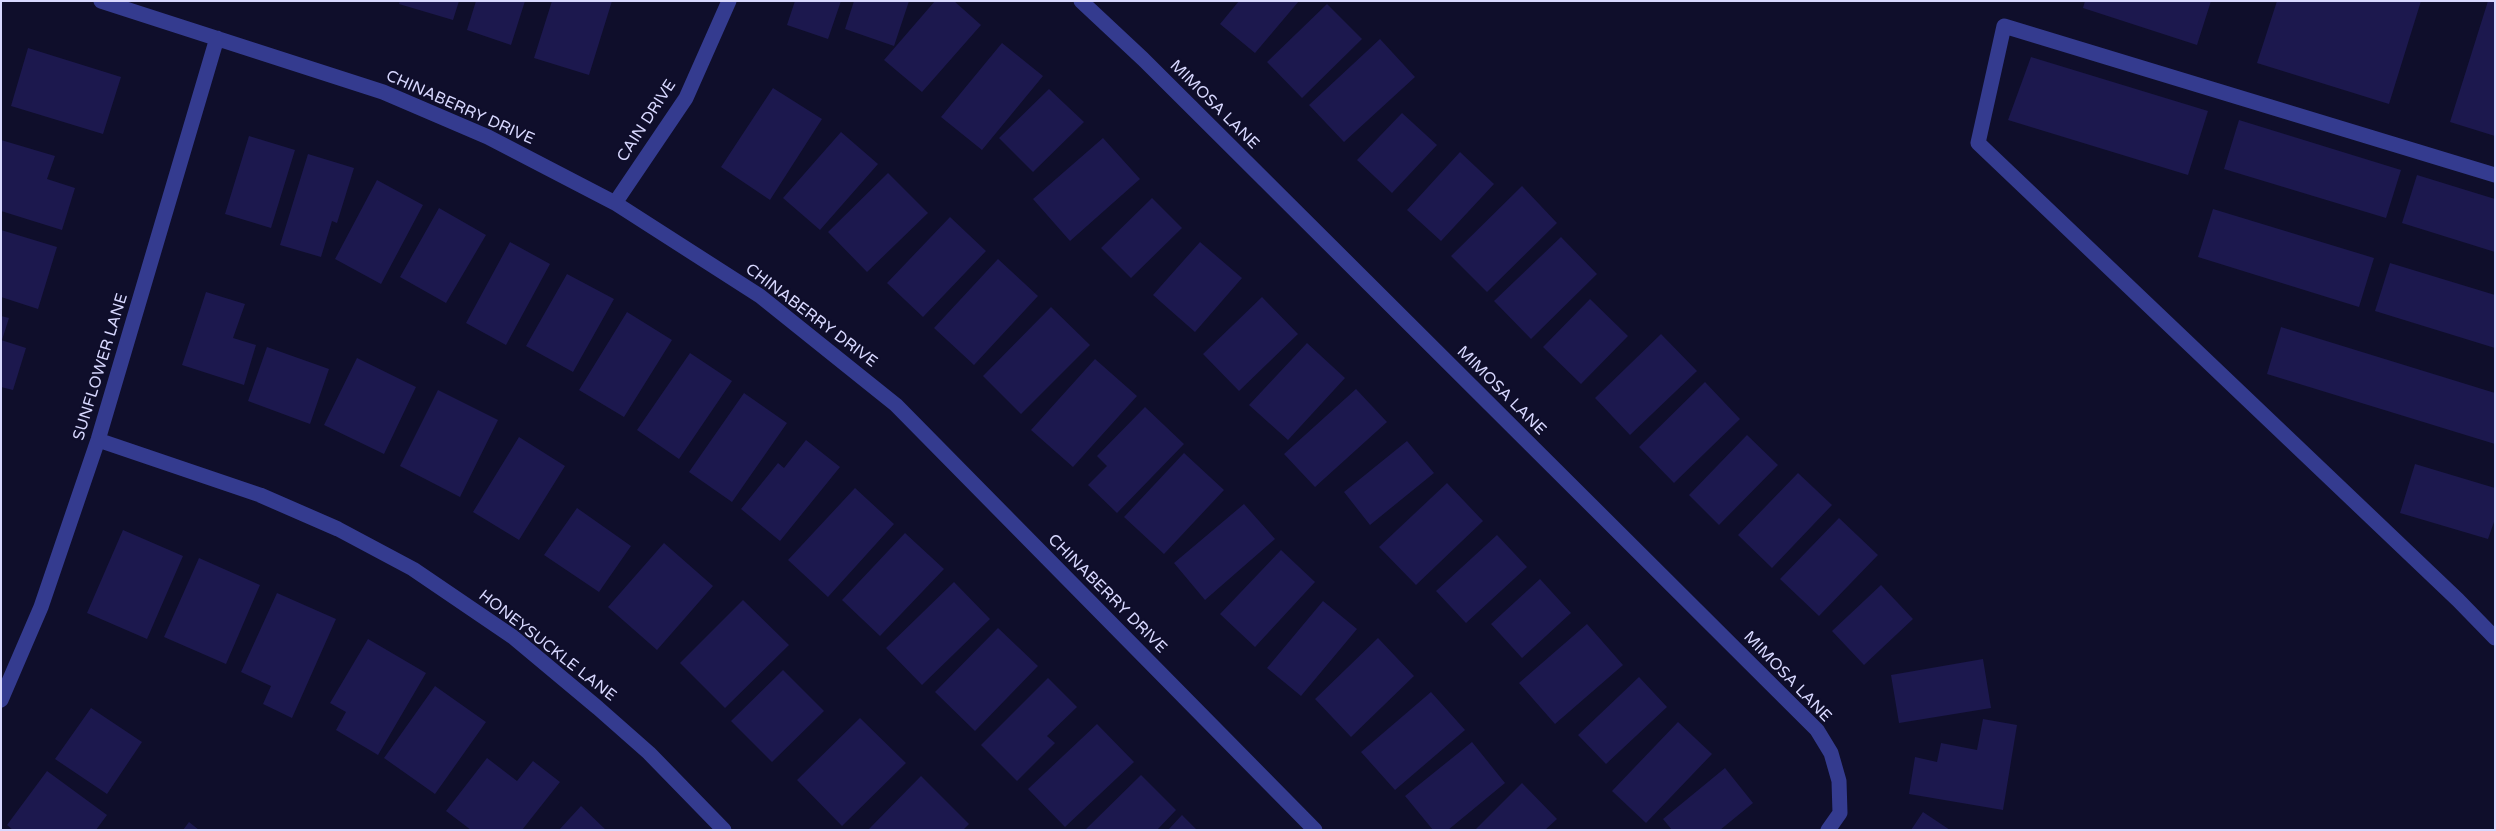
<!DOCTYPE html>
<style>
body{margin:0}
#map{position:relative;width:2496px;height:831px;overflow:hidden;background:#0f0e2b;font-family:"Varela Round",sans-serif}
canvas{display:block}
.frame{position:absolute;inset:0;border:2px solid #d8d8ff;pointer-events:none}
</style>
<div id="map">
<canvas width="2496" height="831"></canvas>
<div class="frame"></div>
</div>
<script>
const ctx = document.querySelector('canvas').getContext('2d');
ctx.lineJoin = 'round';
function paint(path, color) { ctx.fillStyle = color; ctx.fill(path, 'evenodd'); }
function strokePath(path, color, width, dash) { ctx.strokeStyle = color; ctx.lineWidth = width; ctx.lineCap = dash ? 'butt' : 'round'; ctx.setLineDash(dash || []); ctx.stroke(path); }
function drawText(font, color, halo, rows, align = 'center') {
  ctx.font = font + ' "Varela Round",sans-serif'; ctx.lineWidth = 4; ctx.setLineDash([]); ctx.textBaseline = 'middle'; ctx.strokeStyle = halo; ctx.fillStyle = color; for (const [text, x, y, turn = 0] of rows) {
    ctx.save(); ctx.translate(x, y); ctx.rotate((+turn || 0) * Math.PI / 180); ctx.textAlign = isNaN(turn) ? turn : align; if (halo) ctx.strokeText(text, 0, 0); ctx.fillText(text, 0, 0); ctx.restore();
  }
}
paint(new Path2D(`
 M400,1H459L453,20L399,4Z
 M476,1H525L511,45L467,30Z
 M552,1H612L589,75L534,58Z
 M795,1H841L828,39L787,25Z
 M854,1H909L894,46L845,29Z
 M935,1H954L981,25L922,92L884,60Z
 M1239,1H1299L1255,53L1220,24Z
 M2085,1H2211L2197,45L2083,8Z
 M2277,1H2421L2389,104L2257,63Z
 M2488,1H2495V136L2450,122Z
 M1327,4L1362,39L1302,98L1267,62Z
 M1380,39L1415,77L1344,142L1309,105Z
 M1002,43L1043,76L982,150L941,117Z
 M28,48L121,77L103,134L11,106Z
 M2031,57L2208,111L2188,175L2008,120Z
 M773,88L822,119L770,200L721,167Z
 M1049,89L1084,122L1033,172L999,138Z
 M1402,113L1437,145L1392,193L1357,160Z
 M2239,120L2401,170L2386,218L2224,169Z
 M841,132L878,164L820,230L783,198Z
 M249,136L295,150L271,228L225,214Z
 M1103,138L1140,179L1070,241L1033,199Z
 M1,140L55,156L47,179L75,188L62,230L1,211Z
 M1460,152L1494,184L1441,241L1407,210Z
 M308,154L354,168L337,223L332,221L321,257L280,245Z
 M888,173L928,213L867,272L828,232Z
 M2417,175L2495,199V252L2402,223Z
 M377,180L423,205L381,284L335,259Z
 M1522,186L1557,223L1487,292L1451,256Z
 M1152,198L1182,228L1131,278L1101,248Z
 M439,208L486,235L446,303L400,277Z
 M2213,209L2374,258L2359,307L2198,257Z
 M950,217L986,251L923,317L887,283Z
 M1,230L57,247L38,309L1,297Z
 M1561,237L1597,274L1531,339L1494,301Z
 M510,242L550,264L506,345L466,323Z
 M1200,242L1242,278L1195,332L1153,295Z
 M998,259L1038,296L974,365L934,328Z
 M2390,263L2495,295V348L2375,311Z
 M567,274L614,299L573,372L526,346Z
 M206,292L245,304L233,338L256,345L244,385L182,365Z
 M1262,297L1298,334L1239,391L1203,354Z
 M1590,299L1628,336L1581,384L1543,347Z
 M1051,307L1090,345L1021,414L983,376Z
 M627,312L672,340L624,417L579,390Z
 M1,316L9,318L2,340H1Z
 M2281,327L2495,393V444L2267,374Z
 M1661,334L1697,371L1630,435L1595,398Z
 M1,340L26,348L13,390L1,387Z
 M1307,343L1345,378L1288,440L1249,405Z
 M267,347L329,369L310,424L248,401Z
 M690,353L732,381L679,459L637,430Z
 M357,358L416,387L384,454L324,425Z
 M1095,359L1137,396L1073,467L1031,430Z
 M1705,382L1740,419L1674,483L1639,447Z
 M1356,389L1387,422L1315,487L1284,454Z
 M438,390L498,420L460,497L400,466Z
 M744,393L787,423L732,502L689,472Z
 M1145,407L1184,444L1117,513L1088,485L1107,466L1097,456Z
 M1747,435L1778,465L1719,525L1689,495Z
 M519,437L565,466L519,540L473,512Z
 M806,440L840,467L780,541L741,509L778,463L784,468Z
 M1407,441L1434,473L1370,525L1344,492Z
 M1184,453L1224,490L1164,554L1124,517Z
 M2415,464L2495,488V519L2488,539L2400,513Z
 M1798,473L1832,505L1772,568L1738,535Z
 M1447,483L1483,521L1416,585L1379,547Z
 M855,488L894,524L828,597L788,560Z
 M1244,504L1275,539L1205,600L1174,563Z
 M577,508L631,546L599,592L544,555Z
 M1839,518L1878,555L1819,616L1780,579Z
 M123,530L183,556L147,639L87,613Z
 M905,533L944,569L880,636L842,600Z
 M1497,535L1527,567L1466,623L1436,591Z
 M664,543L713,586L657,650L608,607Z
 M1281,550L1315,582L1255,647L1220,614Z
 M199,558L260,585L226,664L164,637Z
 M1540,579L1571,613L1522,658L1491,624Z
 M954,582L990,619L922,685L886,648Z
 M1881,585L1913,619L1864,665L1832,631Z
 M277,593L336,619L292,718L263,704L271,686L241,672Z
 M743,600L789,645L725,708L680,663Z
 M1323,601L1357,629L1301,696L1267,668Z
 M1587,624L1623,665L1555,724L1519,683Z
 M998,628L1038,666L975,731L935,692Z
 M1378,638L1414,676L1351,737L1315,699Z
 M368,639L426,673L378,755L336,730L346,712L330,703Z
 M1983,659L1991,708L1899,723L1891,675Z
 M783,670L824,711L772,762L731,721Z
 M1639,677L1667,707L1606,764L1578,735Z
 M1048,678L1077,707L1047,736L1055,743L1017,781L981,745Z
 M435,686L486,722L435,794L384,758Z
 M1431,692L1465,730L1395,790L1361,752Z
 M91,708L142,742L107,794L55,759Z
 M860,718L906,763L842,826L797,780Z
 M1983,719L2017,725L2003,810L1909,794L1915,757L1937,762L1941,743L1977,750Z
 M1678,722L1712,754L1646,823L1612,791Z
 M1097,724L1134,762L1065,827L1028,789Z
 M1472,742L1505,783L1448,830H1433L1405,796Z
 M487,758L517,781L533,761L560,782L522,830H471L446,811Z
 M1725,768L1753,803L1720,830H1672L1663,819Z
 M47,771L107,815L96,830H13L7,825Z
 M1141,775L1176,810L1157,830H1085Z
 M921,776L969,824L963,830H868Z
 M1522,783L1557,819L1545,830H1475Z
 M581,806L606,830H559Z
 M1923,812L1950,830H1911Z
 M1182,815L1197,830H1168Z
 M189,822L199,830H183Z`), '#1c184e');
strokePath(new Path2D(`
 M101,1L383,92L488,137L615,203L760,296L896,405L1315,830
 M1081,1L1143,59L1817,730L1831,753L1839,781L1840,813L1828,830
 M2495,175L2004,26L1978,143L2458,600L2495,638
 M615,203L686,98L729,1
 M98,440L260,495L338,529L413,569L513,637L598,708L649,753L724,830
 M1,700L41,607L98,440L217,38`), '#343b8f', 15);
drawText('16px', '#d8d8ff', '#0f0e2b', [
 ["MIMOSA LANE",1214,105,45],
 ["CHINABERRY DRIVE",460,108,24],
 ["CAIN DRIVE",647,121,-57],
 ["CHINABERRY DRIVE",811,316,37],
 ["SUNFLOWER LANE",101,367,-73],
 ["MIMOSA LANE",1501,391,45],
 ["CHINABERRY DRIVE",1107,594,45],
 ["HONEYSUCKLE LANE",547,646,38],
 ["MIMOSA LANE",1787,677,46]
]);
</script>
